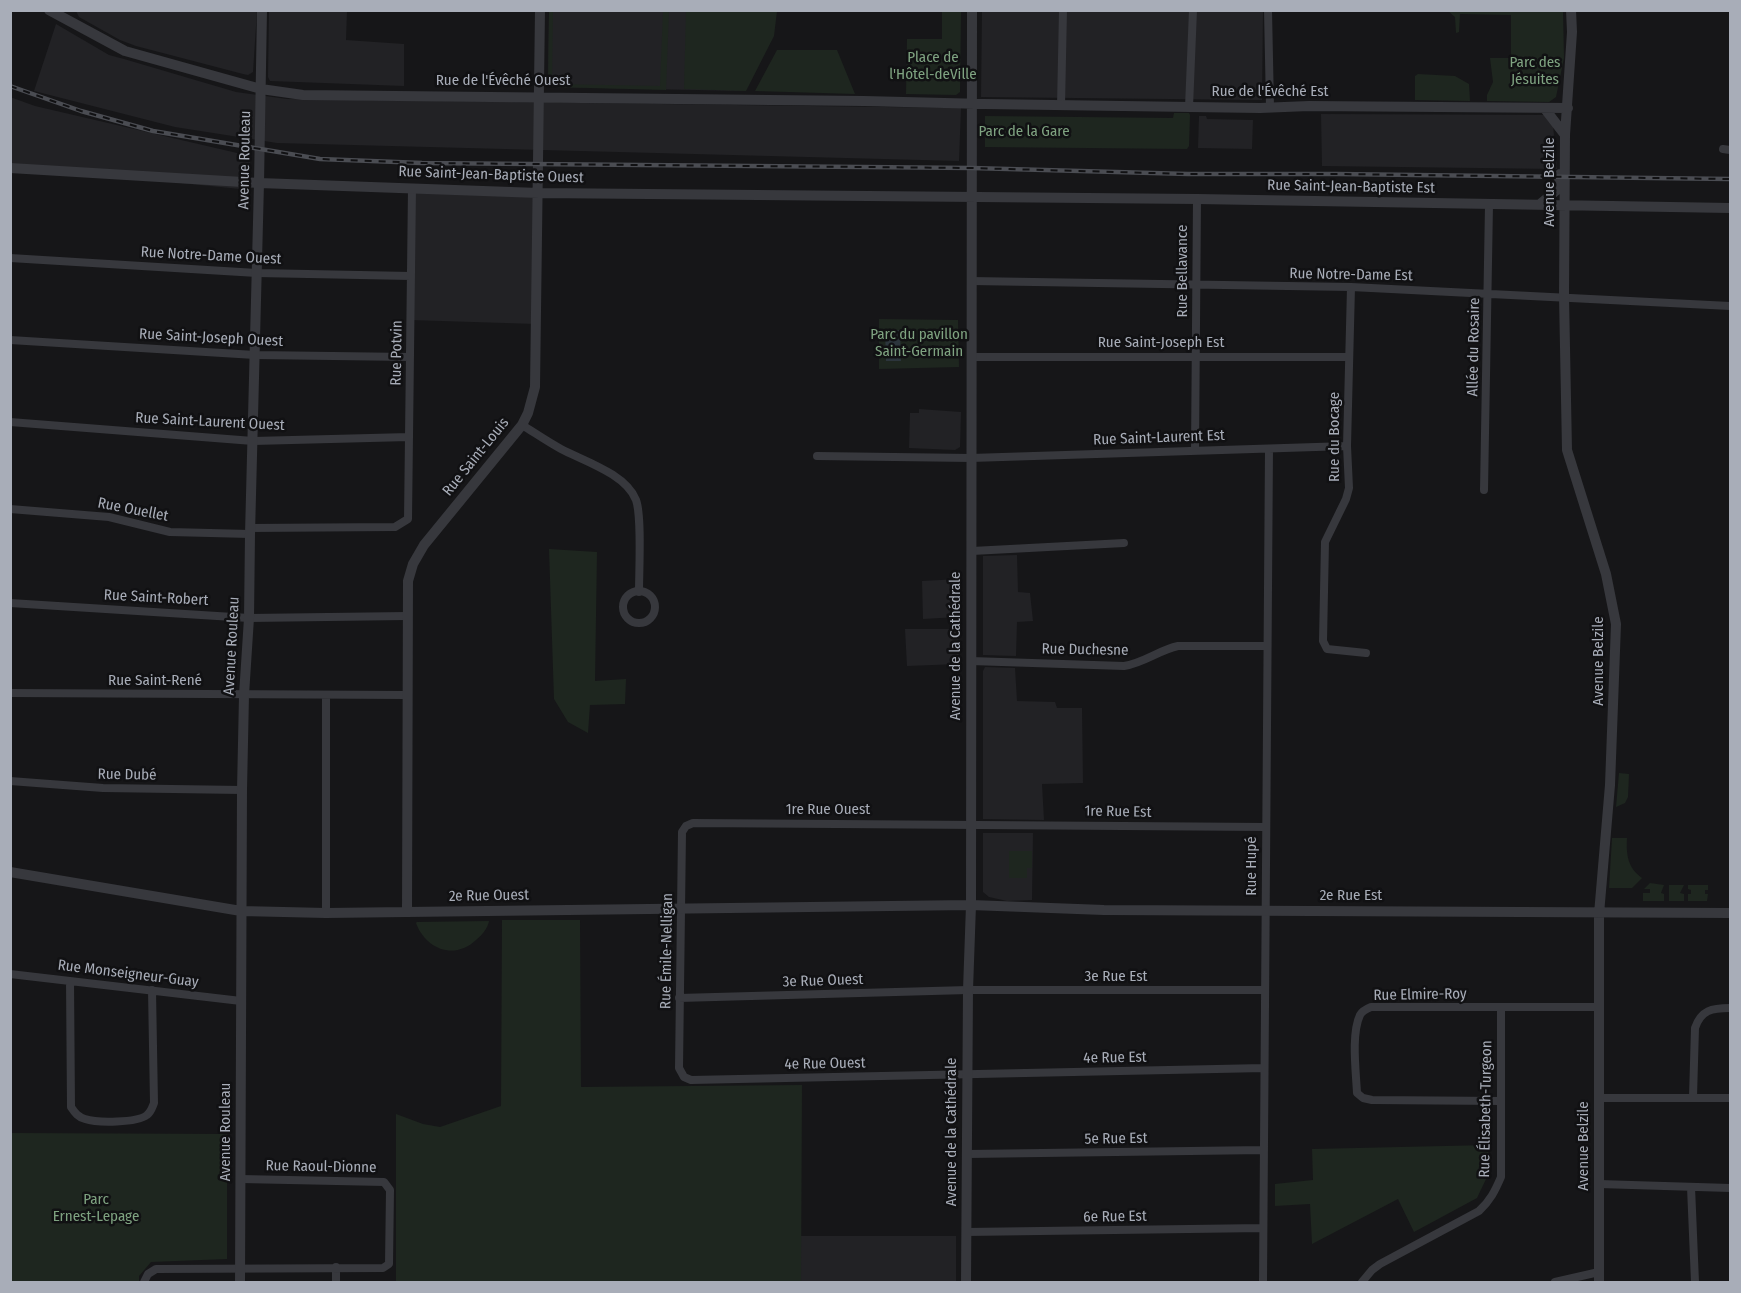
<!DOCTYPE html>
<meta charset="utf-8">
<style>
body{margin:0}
#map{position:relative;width:1741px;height:1293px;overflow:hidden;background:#161618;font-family:"Fira Sans Condensed",sans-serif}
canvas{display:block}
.frame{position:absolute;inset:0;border:12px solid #a8adb8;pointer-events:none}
</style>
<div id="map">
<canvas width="1741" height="1293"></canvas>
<div class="frame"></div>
</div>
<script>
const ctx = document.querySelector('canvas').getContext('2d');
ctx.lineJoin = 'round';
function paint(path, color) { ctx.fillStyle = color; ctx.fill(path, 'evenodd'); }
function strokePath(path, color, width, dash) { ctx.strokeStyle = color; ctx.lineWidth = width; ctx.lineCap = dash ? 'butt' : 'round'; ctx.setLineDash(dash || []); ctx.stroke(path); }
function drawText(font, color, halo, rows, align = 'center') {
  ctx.font = font + ' "Fira Sans Condensed",sans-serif'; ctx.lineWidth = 5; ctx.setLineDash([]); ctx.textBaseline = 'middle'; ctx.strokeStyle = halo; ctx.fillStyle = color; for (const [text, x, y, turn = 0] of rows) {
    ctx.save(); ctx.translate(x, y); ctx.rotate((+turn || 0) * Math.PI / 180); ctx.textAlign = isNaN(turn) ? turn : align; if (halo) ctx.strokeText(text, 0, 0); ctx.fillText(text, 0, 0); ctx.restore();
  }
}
paint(new Path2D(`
 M76,11H257L253,72L248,75L243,74L136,46L120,40L79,17Z
 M269,11H347L346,40L404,44V86L270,81L268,77Z
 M549,11H747L744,91L551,87L548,83Z
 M982,11H1263L1262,100L981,97Z
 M56,24L109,55L124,59L236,92L287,99L961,108L959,161L277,143L175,127L34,91Z
 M10,97L35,106L250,156V190L11,166Z
 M1321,114L1547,115L1553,125L1557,169L1322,166Z
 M1199,116H1206L1207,119L1253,120L1252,149L1198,148Z
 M412,188L539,193L536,324L410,320Z
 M919,409L961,412L960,447L955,450L909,448L910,413H919Z
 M1017,555L1018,592L1030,593L1033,621L1017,622L1016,656L983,655V556Z
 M959,579L958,617L923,619L922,581Z
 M905,629H958L959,664L907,666Z
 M985,667L1015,668L1017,701L1055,702L1057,708H1082L1083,783L1042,784L1044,820L983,819V671Z
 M983,833H1033L1032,900L1007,901L989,897L983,892Z
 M800,1236H956V1282H801Z`), '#222225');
paint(new Path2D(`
 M549,11H553L552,84L660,86L663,11H669L666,90L551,87L548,83Z
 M686,11H777L774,36L746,91L684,89Z
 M942,11H961L960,92L956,95L906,94L907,39H942Z
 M1448,11H1563L1564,58L1556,97L1549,102L1487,101V95L1493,82L1490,58H1511V15L1460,14L1459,32L1456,33L1455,17Z
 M777,50H837L855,94L755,91Z
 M1418,74L1455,76L1469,84L1470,101L1415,100V76Z
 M1174,113H1189L1190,115L1189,146L1187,149L985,147V116L1173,118Z
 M879,319L958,320L959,367L879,369Z
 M549,549L597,552L595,681L626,679L625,704L590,705L588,733L568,722L554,699Z
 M1619,773L1629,774L1628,797L1625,803L1616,807Z
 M1612,838H1627C1626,855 1628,868 1642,878L1632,888H1609Z
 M1009,851H1032V868H1027V878H1009Z
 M1650,883L1664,885L1661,893L1664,894V901H1643V893H1650V889H1644Z
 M1669,885H1684L1680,893L1684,894V901H1669Z
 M1688,885H1708V890H1705V894H1708L1707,901H1688V894H1691V890L1688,889Z
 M502,920H580L581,1087L802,1085L801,1282H396V1114L423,1124L440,1127L501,1106Z
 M489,921C488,928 482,935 476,940C455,960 426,950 416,923L417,922Z
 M11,1133L227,1134V1259L151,1262L139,1276V1282H11Z
 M1489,1145L1487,1177L1477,1198L1414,1232L1398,1199L1312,1244L1310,1204L1275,1206V1184L1313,1180L1312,1149Z`), '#1e261f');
paint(new Path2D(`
 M885,330H900L901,361H886Z`), '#2c353c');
strokePath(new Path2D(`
 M1268,10L1270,107
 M1061,106L1063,10
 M1189,107L1193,10
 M1723,149L1730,150
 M10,258L257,273L411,276
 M971,281L1351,287L1730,306
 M1351,287L1347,446L1349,488L1346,499L1325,542L1323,641L1327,649L1366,653
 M10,340L255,355L410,357
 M972,357H1349
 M10,422L253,441L409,437
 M522,425C535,433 548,442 561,449C584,461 626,474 636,500C642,516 639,571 639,592
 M1195,451L1197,199
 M817,456L971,458L1347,446
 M1484,490L1489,205
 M10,509L109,517L170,532L250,534
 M250,528L395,527L408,519L412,188
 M972,551L1124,543
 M623 607a16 16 0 1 1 32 0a16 16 0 1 1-32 0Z
 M10,603L249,618L407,616
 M971,661L1124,666C1144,663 1159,650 1178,646H1267
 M10,693L407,695
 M10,781L103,788L242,790
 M326,913V695
 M10,974L241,1001
 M70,981L71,1107C75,1113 78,1117 85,1119C97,1123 137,1123 147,1115C151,1112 152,1108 154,1103L152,990
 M679,998L968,990H1265
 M1264,1068L691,1080L684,1077L679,1068L682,832L686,826L693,823L1266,827
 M1693,1097L1695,1028C1701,1010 1712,1008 1730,1008
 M1599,1098H1730
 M1501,1101L1372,1100L1363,1098L1357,1093C1356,1072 1351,1034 1360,1015C1362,1011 1366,1009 1371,1007H1599
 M968,1154L1264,1150
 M1599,1184L1730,1188
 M1691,1187L1695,1282
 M966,1232L1263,1228
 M144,1282L148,1274L156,1269L383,1268L389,1264L390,1190L384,1182L241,1179
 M336,1282V1267
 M1263,1282L1269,449
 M1362,1282L1372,1270L1380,1264L1479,1211C1490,1201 1495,1191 1501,1177V1008
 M1555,1282L1599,1272`), '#37383d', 8);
strokePath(new Path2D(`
 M49,10L125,51L261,89L303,95L864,101L985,104L1260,108L1309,106L1568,108
 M1571,10L1572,32L1565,135L1564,296L1567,450L1606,574L1616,624L1610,785L1599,914V1282
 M1545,109L1565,135
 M10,168L259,183L539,193L1197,199L1730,208
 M1540,204L1557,190L1560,174
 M10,872L241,911L326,913L971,905L1104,910L1730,913
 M407,912L408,581L413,564L424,545L522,425L528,413L535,387L540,10
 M240,1282L242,790L244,695L249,618L250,534L259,183L262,10
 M966,1282L968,990L971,905L972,10`), '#37383d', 10);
const rail = new Path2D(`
 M10,86L81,111L153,131L320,159L422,163L972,168L1188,174H1337L1730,179`);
strokePath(rail, '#4a4c52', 4.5);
strokePath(rail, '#111113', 2, [7]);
drawText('15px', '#7fa381', '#111113', [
 ["Place de",933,58],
 ["l'Hôtel-deVille",933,75],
 ["Parc des",1535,63],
 ["Jésuites",1535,80],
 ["Parc de la Gare",1024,132],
 ["Parc du pavillon",919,335],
 ["Saint-Germain",919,352],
 ["Parc",96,1200],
 ["Ernest-Lepage",96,1217]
]);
drawText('15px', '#a8adb8', '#111113', [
 ["Rue de l'Évêché Ouest",503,81],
 ["Rue de l'Évêché Est",1270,92],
 ["Avenue Rouleau",245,160,-89],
 ["Rue Saint-Jean-Baptiste Ouest",491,175,2],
 ["Avenue Belzile",1550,182,-90],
 ["Rue Saint-Jean-Baptiste Est",1351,187,1],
 ["Rue Notre-Dame Ouest",211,256,3],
 ["Rue Bellavance",1183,271,-90],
 ["Rue Notre-Dame Est",1351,275,1],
 ["Rue Saint-Joseph Ouest",211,338,3],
 ["Rue Saint-Joseph Est",1161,343],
 ["Allée du Rosaire",1474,347,-89],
 ["Rue Potvin",397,353,-89],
 ["Rue Saint-Laurent Ouest",210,422,3],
 ["Rue du Bocage",1335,437,-90],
 ["Rue Saint-Laurent Est",1159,438,-2],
 ["Rue Saint-Louis",476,457,-51],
 ["Rue Ouellet",133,510,11],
 ["Rue Saint-Robert",156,598,3],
 ["Avenue Rouleau",232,646,-87],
 ["Avenue de la Cathédrale",956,646,-90],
 ["Rue Duchesne",1085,650,1],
 ["Avenue Belzile",1599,661,-90],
 ["Rue Saint-René",155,681],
 ["Rue Dubé",127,775,1],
 ["1re Rue Ouest",828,810],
 ["1re Rue Est",1118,812,1],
 ["Rue Hupé",1252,866,-90],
 ["2e Rue Ouest",489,896,-1],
 ["2e Rue Est",1351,896],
 ["Rue Émile-Nelligan",667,951,-89],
 ["Rue Monseigneur-Guay",128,974,7],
 ["3e Rue Est",1116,977],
 ["3e Rue Ouest",823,981,-2],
 ["Rue Elmire-Roy",1420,995,-1],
 ["4e Rue Est",1115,1058,-1],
 ["4e Rue Ouest",825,1064,-1],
 ["Rue Élisabeth-Turgeon",1486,1109,-89],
 ["Avenue Rouleau",226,1132,-90],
 ["Avenue de la Cathédrale",952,1132,-90],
 ["5e Rue Est",1116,1139,-1],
 ["Avenue Belzile",1584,1146,-90],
 ["Rue Raoul-Dionne",321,1167,1],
 ["6e Rue Est",1115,1217,-1]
]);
</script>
